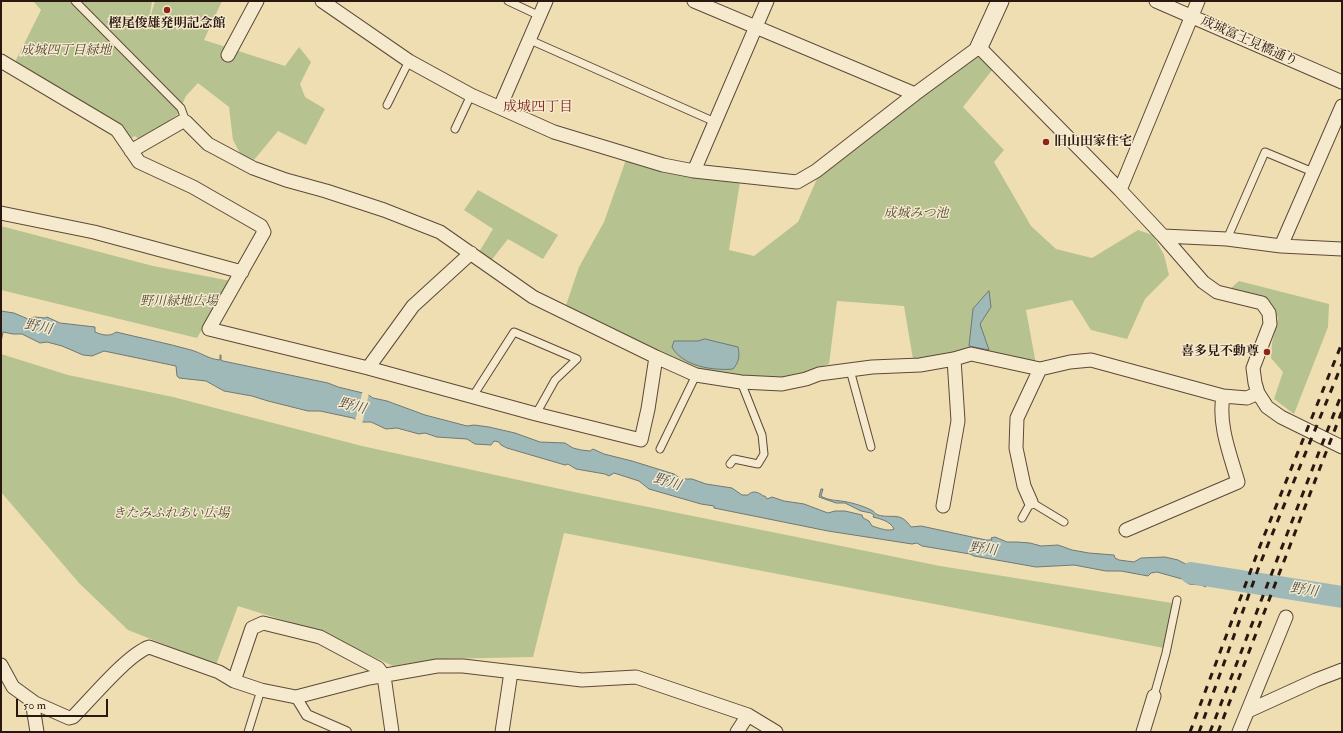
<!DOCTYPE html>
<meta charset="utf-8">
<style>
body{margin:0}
#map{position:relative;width:1343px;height:733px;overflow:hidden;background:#f0deb3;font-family:"IM FELL Double Pica",serif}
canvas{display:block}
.frame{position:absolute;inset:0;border:2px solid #2a170f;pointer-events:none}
.scale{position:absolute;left:16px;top:699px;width:92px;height:18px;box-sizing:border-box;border:2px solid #2a170f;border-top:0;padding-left:5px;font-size:12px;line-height:14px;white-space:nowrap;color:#2a170f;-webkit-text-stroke:3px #f5eace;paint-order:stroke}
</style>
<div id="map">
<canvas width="1343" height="733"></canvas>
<div class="frame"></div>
<div class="scale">50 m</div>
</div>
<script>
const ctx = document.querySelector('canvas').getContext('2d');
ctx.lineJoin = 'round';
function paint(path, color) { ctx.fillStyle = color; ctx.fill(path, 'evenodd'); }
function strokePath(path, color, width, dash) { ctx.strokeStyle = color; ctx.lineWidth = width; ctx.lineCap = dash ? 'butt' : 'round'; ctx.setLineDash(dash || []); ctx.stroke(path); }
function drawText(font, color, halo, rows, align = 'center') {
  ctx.font = font + ' "IM FELL Double Pica","Noto Serif JP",serif'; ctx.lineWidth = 3; ctx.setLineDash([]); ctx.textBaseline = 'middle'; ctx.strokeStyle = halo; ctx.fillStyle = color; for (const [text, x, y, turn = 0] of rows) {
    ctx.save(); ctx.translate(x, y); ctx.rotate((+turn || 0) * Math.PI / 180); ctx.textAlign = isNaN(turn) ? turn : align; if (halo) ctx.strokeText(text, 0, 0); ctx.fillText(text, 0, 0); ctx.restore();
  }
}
paint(new Path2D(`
 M33,1H152L149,21L155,1H222L204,40L285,66L299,47L311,62L300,84L305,97L325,109L306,145L278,131L254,160L241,155L233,140L229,107L198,83L186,96L177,115L142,141L135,136L127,140L13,66L41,10Z
 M977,54L993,69L963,107L1004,150L994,162L1031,226L1056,249L1092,258L1138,230L1153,235L1164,255L1169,275L1145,299L1127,339L1091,330L1072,300L1026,310L1036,364L938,357L913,359L904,306L837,301L829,364L773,383H732L563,314L579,267L604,222L628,154L741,176L729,250L754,256L798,222L823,165Z
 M478,190L558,235L543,259L508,239L490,262L479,252L493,229L464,210Z
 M1,226L153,266L231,281L197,338L1,290Z
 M1239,281L1329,304L1328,327L1294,414L1274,399L1283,372L1271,358L1272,343L1278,318L1268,302L1230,289Z
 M1,354L68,375L173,397L362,446L574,492L940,566L1172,603L1164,648L564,533L533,657L439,659L393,666L321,632L238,606L216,665L128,630L79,583L1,492Z`), '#b6c28f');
const water = new Path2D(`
 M989,291L991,307L980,324L989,350L969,346L973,309Z
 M1,311L14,313L28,319L35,317L45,318L47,317L60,323L95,327V332C102,335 110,337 116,332C141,338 166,343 191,350C202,353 208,359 220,360V355H221V360L223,361L328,383L338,387L367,394L373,398L387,401L425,415L467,426L474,425L489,427L515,433L540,442L565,443L573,448L581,450L590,451L593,449L604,454L632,461L674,474L681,479H692L706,484L732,488L742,495H748C752,490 759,492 763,496H765L767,499L772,497L784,501L804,504L828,513L835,511H845L862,515L863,518L869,521L872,526C879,528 888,532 894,529C890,521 881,519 873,517L874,515L871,513L861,511L845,503H836L819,497L821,489H823L821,496C828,501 839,500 847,502C853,503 866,507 871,510C874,511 875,514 878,515C893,519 900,511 911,527L921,526L986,540H992L991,538L995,537L1007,542H1017L1030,543L1041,546L1058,545L1072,550L1089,553L1114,555L1115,558L1119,560L1134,562L1141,558L1165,557L1178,560L1197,570L1223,572L1219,581L1206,577L1203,583L1206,587L1201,585L1189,584L1182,579L1157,572L1151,573L1148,576L1121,571H1106L1074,565L1036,567L974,556L970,554L922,546L917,543L912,544L828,531L714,508V506L701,504L649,489L639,481L614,473L609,476L605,474L576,469L568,464L565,465L507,448L501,445L499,442L494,441L491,445L475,444L467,439L437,437L425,433L419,434L397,428L386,429L371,422H361L353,418L320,411H308L268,401L252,396L224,391L206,381L179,378L177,376L176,366L104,351L92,356L83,355L62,346L47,342L40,343L22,334H13L3,332L1,342Z
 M705,339L738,347C740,356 739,362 733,369C713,371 682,366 672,347L674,341H698Z`);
paint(water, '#9fb9b8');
strokePath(water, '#707874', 1);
paint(new Path2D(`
 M363,390L369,393L362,424H361L355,421Z`), '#f0deb3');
strokePath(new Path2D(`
 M1191,573L1342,597`), '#9fb9b8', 22);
const service = new Path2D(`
 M75,1L176,103L181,108L186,122
 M508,1L540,16
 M530,40L715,122
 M387,105L409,61
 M455,129L471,95
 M1227,239L1265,152L1313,172
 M850,370L871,447
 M473,396L514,332L577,359L555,380L536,414
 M660,449L696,375
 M730,464L734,459L758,464L764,454L762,435L741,382
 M1022,518L1031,502L1064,522
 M1154,696L1166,653L1177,600
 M248,732L261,690`);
const pedestrian = new Path2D(`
 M296,697L307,715L346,732`);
const minor = new Path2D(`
 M322,1L409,61L471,95L554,132L663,165L694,171L797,182L816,171L915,94L979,47L1120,190L1163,236L1203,282L1217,292L1262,303L1269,313L1270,324L1253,368L1255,383L1258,393L1267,407L1281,417L1342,447
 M694,1L915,94
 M1156,1L1342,82
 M228,55L257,1
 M1,61L117,130L139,162L193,187L261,226L264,232L209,329L368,368L536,414L641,440L648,409L656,357
 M500,107L546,1
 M131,151L183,121L186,122L208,144L253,168L286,180L326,191L384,210L440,232L533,297L656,357L696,375L741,382L782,384L806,379L819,374L872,367L920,365L954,359L971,354L1040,369L1070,362L1091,360L1223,396L1247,398L1258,393
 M694,171L767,1
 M1120,190L1198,1
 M1,213L94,232L242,272
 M1163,236L1227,239L1281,246L1342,249
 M1281,246L1342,106
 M368,368L413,306L471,253
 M1031,502L1024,486L1016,448L1017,418L1040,369
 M943,506L958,421L954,359
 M1126,530L1238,482C1230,454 1218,425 1223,396
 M1,665L13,687L35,703L69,718L73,717C91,699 127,655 149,647L219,672L234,681L261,690L296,697L369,678L437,666H463L582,680L636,677L748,715L776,732
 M234,681L252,628L263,623L320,637L378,668L384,676L392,732
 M35,703L33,707L37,732
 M1248,711L1316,680L1342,670
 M502,732L511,672
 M737,732L748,715
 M1143,732L1154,696
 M1239,732L1286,617`);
const tertiary = new Path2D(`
 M979,47L1000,1`);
strokePath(service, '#5c4938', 9);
strokePath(pedestrian, '#5c4938', 12);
strokePath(minor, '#5c4938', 15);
strokePath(tertiary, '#5c4938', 19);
strokePath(service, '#f5eace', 7);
strokePath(pedestrian, '#f5eace', 10);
strokePath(minor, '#f5eace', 13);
strokePath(tertiary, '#f5eace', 17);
strokePath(new Path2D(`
 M1190,732L1260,546L1342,343
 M1199,732L1260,564L1342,364
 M1210,732L1342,393
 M1218,732L1342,411`), '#2a170f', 3, [7, 7]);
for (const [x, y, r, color] of [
 [167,10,4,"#8f2418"],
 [1046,142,4,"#8f2418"],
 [1267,352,4,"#8f2418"]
]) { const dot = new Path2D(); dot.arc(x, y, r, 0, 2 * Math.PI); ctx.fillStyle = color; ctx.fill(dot); strokePath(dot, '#f5eace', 1.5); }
drawText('bold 13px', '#2a170f', '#f5eace', [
 ["樫尾俊雄発明記念館",167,24],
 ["旧山田家住宅",1054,142,"left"],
 ["喜多見不動尊",1259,352,"right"]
]);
drawText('13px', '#2a170f', '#f5eace', [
 ["成城富士見橋通り",1249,42,24]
]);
drawText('italic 13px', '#544a35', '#f5eace', [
 ["成城四丁目緑地",66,51],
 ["成城みつ池",916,214],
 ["野川緑地広場",179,302],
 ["きたみふれあい広場",171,514]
]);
drawText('14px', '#7a1f14', '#f5eace', [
 ["成城四丁目",538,108]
]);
drawText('italic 14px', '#53504a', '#f5eace', [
 ["野川",38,328,11],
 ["野川",352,407,14],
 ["野川",667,483,17],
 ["野川",983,550,7],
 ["野川",1304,591,9]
]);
</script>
